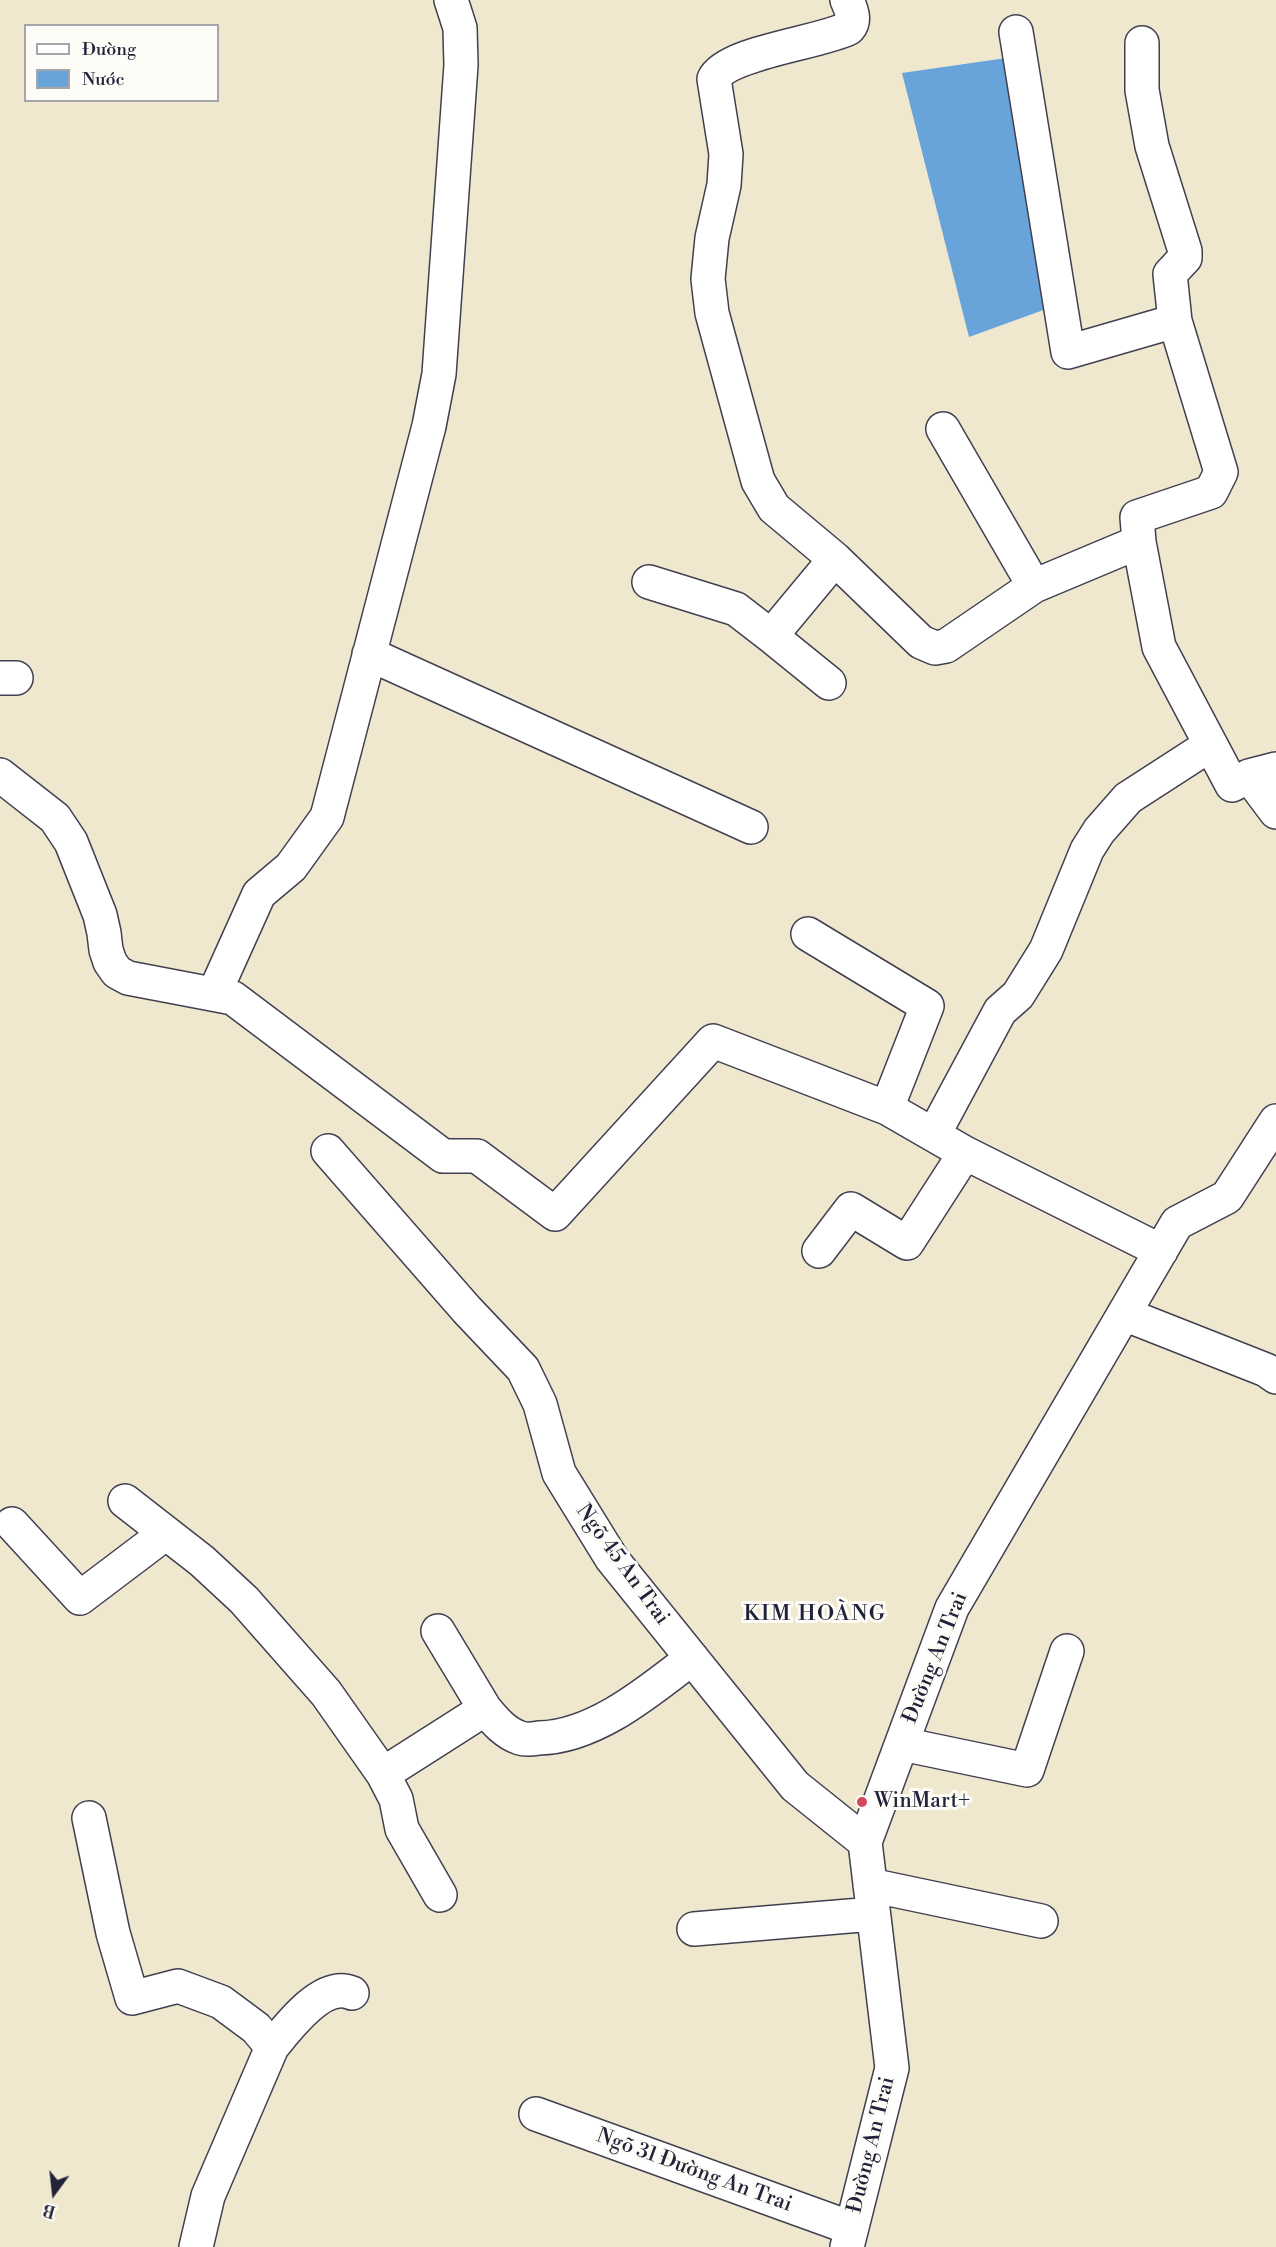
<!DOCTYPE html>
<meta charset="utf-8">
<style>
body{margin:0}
#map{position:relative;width:1276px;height:2247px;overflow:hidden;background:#efe8ce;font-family:"Libre Bodoni",serif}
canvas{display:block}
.legend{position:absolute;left:24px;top:24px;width:195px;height:78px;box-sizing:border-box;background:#fdfcf7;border:2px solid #a5a5ac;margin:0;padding:8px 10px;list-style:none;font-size:18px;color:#22223b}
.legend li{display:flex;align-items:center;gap:12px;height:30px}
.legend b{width:30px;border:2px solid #a5a5ac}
.north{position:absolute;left:24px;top:2163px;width:60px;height:60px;-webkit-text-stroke:4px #fdfcf7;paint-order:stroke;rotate:195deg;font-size:16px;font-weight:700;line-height:24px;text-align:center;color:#22223b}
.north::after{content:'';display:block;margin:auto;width:21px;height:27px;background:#22223b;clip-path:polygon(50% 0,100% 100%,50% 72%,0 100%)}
</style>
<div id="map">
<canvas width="1276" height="2247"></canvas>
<ul class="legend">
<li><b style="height:8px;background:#fff"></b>Đường</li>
<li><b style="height:16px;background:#68a4d9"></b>Nước</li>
</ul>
<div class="north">B</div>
</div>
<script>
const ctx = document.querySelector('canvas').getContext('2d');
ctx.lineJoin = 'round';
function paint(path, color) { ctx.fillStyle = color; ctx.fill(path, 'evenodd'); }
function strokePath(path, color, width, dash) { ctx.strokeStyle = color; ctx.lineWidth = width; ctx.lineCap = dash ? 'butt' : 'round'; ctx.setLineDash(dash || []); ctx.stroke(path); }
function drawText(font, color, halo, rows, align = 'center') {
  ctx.font = font + ' "Libre Bodoni",serif'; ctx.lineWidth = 6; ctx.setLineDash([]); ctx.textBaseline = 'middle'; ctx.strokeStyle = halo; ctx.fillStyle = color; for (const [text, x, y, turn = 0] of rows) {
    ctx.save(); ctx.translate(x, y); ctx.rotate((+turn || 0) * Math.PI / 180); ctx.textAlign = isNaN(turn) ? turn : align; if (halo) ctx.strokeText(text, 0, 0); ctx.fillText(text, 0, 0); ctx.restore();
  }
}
paint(new Path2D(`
 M1020,56L1060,304L969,337L902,73Z`), '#68a4d9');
const minor = new Path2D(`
 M847,0C851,9 856,20 849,28C820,43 727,52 714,79L726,154L724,185L712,238L708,279L712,313L758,481L774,508L835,559L921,642L935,648L946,646L1034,586
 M1016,32L1068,352L1175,321
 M1142,43V90L1152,146L1185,251V258L1170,274L1175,321L1221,472L1211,492L1137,517L1139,542L1159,647L1232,785L1249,776L1276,769
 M943,429L1034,586L1139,542
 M649,582L736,609L771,636L835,559
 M771,636L829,683
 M369,654L751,827
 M0,678H16
 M0,775L55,818L71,842L100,915L104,933L106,950L110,962L117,972L128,978L233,998L443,1156H477L555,1214L713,1041L887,1108L965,1153L1161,1251
 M1249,776L1276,812
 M808,934L927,1006L887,1108
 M214,994L259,894L291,867L327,817L429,426L439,374L461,65L460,28L451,0
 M934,1134L1000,1011L1018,995L1046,950L1087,850L1099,831L1128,798L1210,745
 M328,1151L467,1310L523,1369L540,1404L559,1473L612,1559L795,1786L865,1842
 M819,1251L851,1209L907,1243L965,1153
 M1124,1314L1266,1370L1276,1377
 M125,1501L202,1561L244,1600L326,1693L383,1774L485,1709C495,1721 505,1733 520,1738C526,1740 533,1739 539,1738C595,1737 649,1691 692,1658
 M12,1524L80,1598L166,1533
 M438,1631L485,1709
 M902,1744L1027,1770L1067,1651
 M383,1774L396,1799L402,1829L440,1895
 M89,1818L113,1933L132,1998L178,1986L221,2002L256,2028L272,2047L208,2196L196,2247
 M870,1885L1041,1921
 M694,1929L873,1914
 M272,2047C288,2027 323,1980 352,1993
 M536,2114L851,2228
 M847,2247L892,2068L865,1842L952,1608L1177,1223L1227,1197L1276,1121`);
strokePath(minor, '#414051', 36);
strokePath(minor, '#fff', 33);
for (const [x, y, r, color] of [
 [862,1802,6,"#d1495b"]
]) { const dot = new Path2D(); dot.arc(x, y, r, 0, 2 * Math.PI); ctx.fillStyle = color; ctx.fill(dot); strokePath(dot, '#fdfcf7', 2); }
drawText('21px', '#22223b', '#fdfcf7', [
 ["Ngõ 45 An Trai",622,1565,54],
 ["Đường An Trai",936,1658,-68],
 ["Đường An Trai",872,2145,-76],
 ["Ngõ 31 Đường An Trai",694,2171,20]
]);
drawText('21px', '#22223b', '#fdfcf7', [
 ["WinMart+",874,1802]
], 'left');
ctx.letterSpacing = '1.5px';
drawText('22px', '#22223b', '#fdfcf7', [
 ["KIM HOÀNG",815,1615]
]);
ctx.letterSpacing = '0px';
</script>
